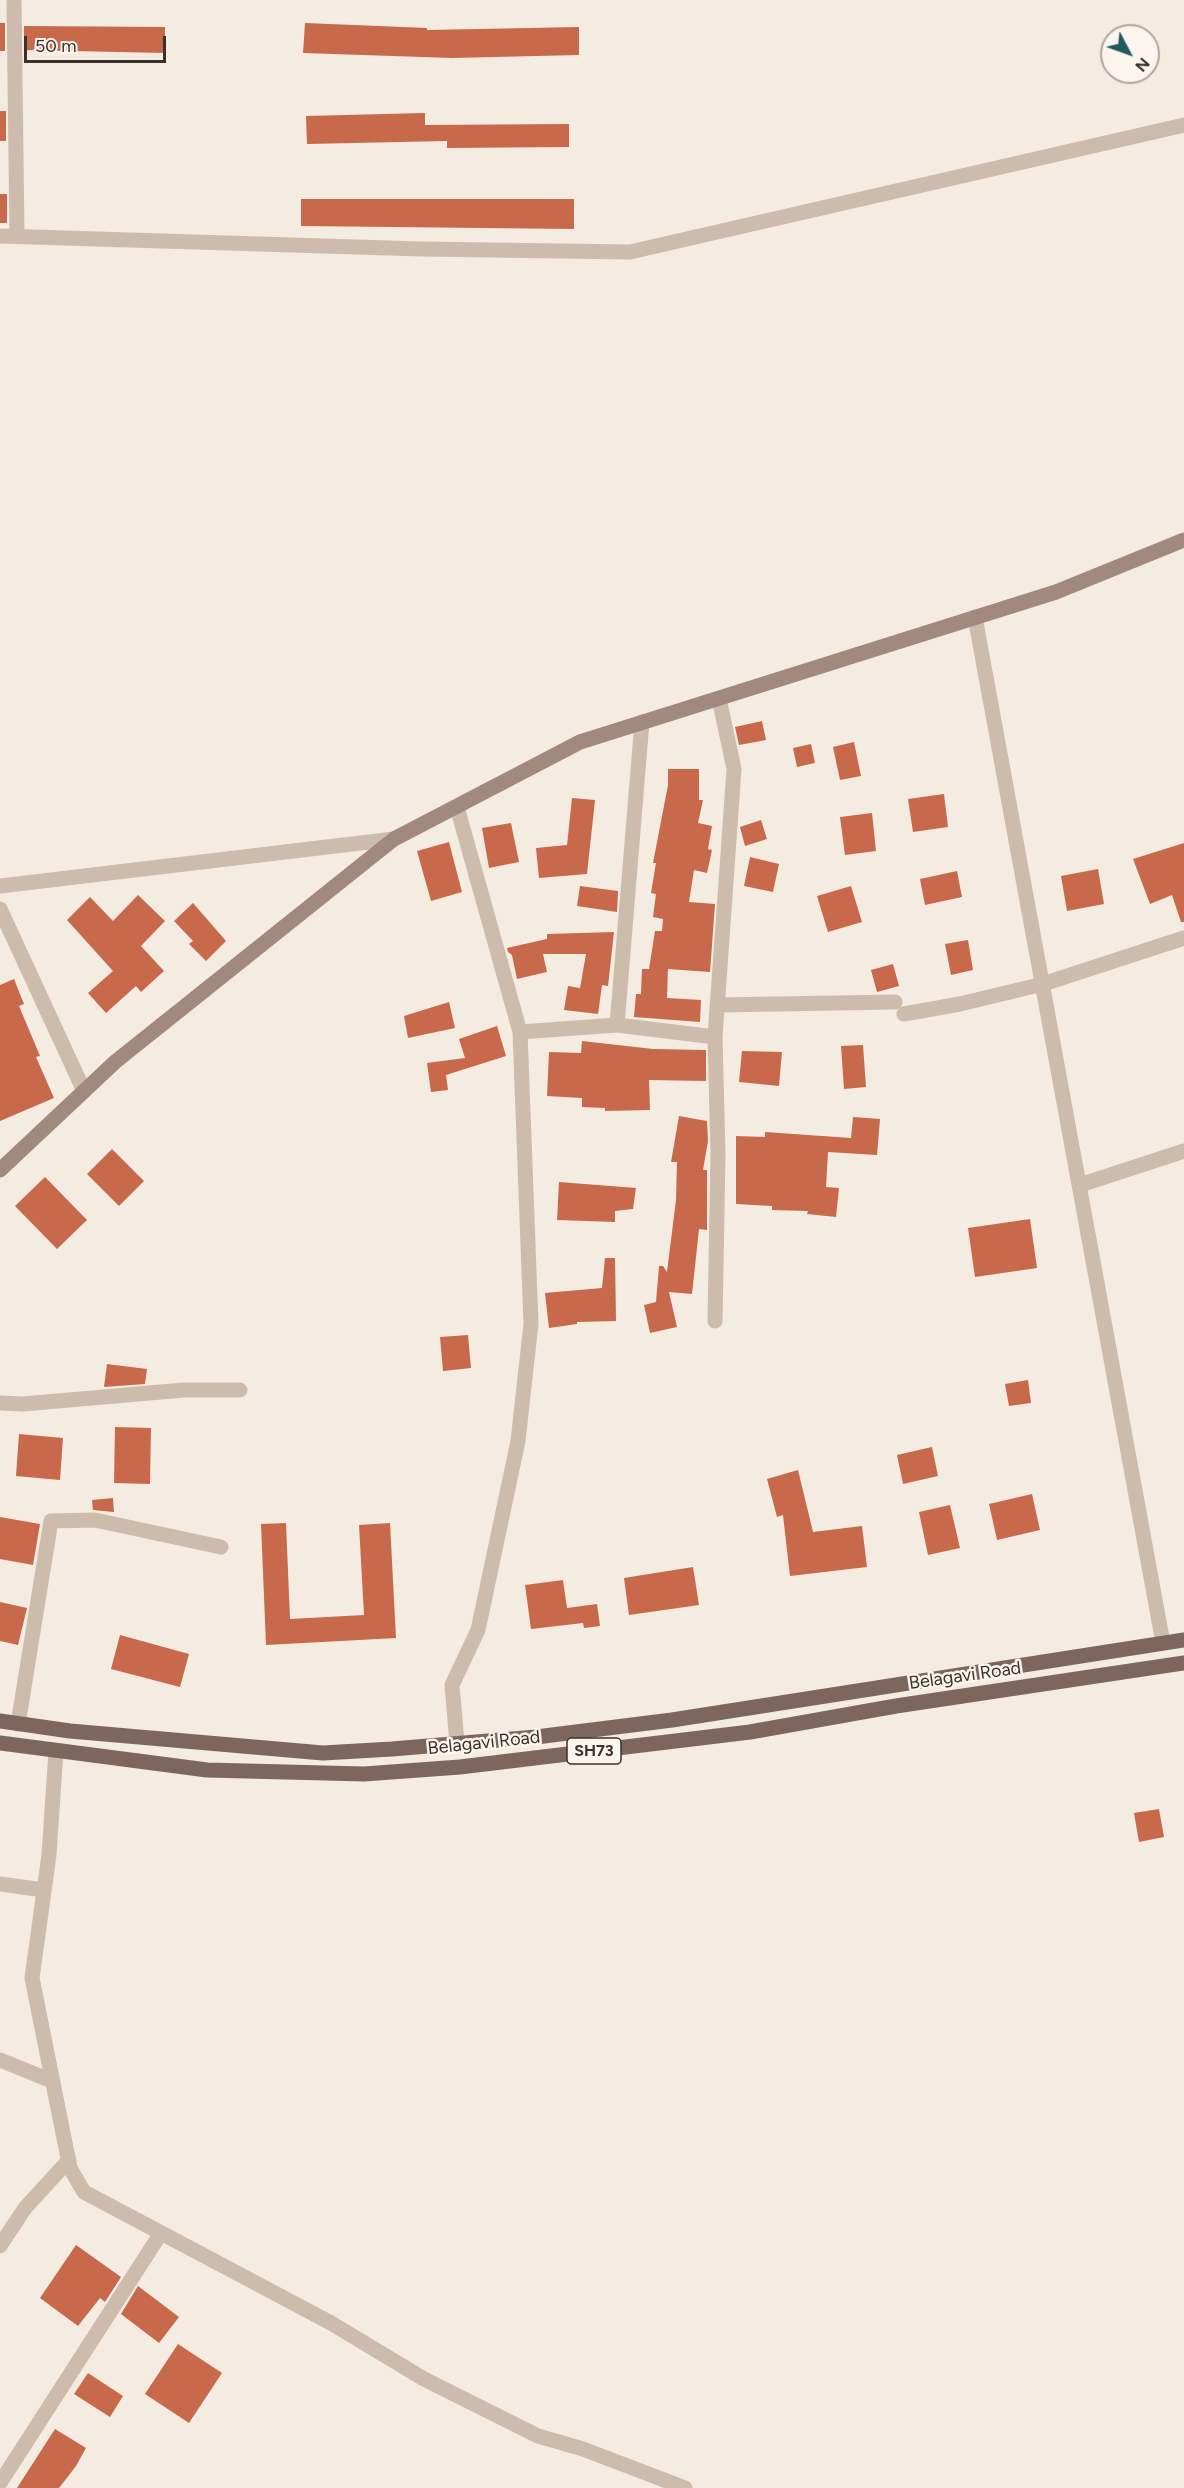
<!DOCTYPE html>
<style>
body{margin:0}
#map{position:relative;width:1184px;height:2488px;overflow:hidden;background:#f4ebe1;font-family:Figtree,sans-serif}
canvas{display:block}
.north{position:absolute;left:1100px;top:24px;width:60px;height:60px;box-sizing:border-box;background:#fbf5ee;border:2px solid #aea6a0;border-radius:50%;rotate:131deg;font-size:16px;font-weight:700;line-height:24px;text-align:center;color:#3b302b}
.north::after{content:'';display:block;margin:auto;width:21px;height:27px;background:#1f5a5e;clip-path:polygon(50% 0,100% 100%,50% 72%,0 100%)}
.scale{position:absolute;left:24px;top:36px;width:142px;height:27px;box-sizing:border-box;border:3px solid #3b302b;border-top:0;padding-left:8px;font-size:18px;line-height:21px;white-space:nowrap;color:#3b302b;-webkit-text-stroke:4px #fbf5ee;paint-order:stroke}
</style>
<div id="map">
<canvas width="1184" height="2488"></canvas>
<div class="north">N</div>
<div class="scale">50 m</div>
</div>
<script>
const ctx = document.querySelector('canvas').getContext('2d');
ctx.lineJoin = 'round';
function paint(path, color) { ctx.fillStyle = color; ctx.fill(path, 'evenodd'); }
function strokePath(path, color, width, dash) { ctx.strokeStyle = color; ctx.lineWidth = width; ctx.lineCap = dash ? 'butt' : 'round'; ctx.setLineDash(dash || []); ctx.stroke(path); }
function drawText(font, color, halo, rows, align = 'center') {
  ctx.font = font + ' Figtree,sans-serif'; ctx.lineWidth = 5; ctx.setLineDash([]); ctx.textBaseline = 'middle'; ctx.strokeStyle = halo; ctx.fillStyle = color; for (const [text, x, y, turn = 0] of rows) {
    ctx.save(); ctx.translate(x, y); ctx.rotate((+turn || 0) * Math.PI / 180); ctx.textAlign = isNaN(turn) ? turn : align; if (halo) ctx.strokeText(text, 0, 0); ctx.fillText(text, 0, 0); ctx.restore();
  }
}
paint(new Path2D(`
 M0,23H5V51H0Z
 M305,23L427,28V30L579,27V55L452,58L303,53Z
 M24,26L165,27V53L24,50Z
 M0,111H6V141H0Z
 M425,113V125L569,124V147L447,148V141L307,144L306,116Z
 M0,194H7V223H0Z
 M301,199H574V229L301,226Z
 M762,721L766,740L739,745L735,727Z
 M854,742L861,776L840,780L833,747Z
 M811,744L815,763L797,767L793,748Z
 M668,769H699V800H703L698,823L712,826L708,849L712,850L707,873L694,870L689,902L715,904L710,972L668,969L667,998L701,1000L700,1022L634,1017L636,994H641L642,969H649L655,931H662L663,919L653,917L656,894L651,893L656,863H653L668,785Z
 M944,794L948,827L913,832L908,799Z
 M572,798L595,800L587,874L539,878L536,848L567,845Z
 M872,813L876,851L845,855L840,817Z
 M761,820L767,839L745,846L740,827Z
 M511,823L519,862L489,868L482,828Z
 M449,842L462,892L431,901L417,851Z
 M1184,843V922H1181L1172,895L1150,904L1133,859Z
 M750,857L779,864L773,892L744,886Z
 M1098,869L1104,904L1067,911L1061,876Z
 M957,871L962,897L925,905L920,879Z
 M580,886L618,891L617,912L577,906Z
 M851,886L862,922L828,932L817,896Z
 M138,895L165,921L141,946L164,971L141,992L136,986L106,1013L88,993L113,971L67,920L90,897L113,921Z
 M193,903L226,941L206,961L189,944L193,941L174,921Z
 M614,932L608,986L602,985L598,1014L564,1010L568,986L580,988L586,954H543L547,972L517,979L512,955L508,952L507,948L547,939V934Z
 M968,940L973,970L951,975L945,944Z
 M893,964L899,986L877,992L871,970Z
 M14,979L24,1004L19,1006L40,1056L36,1057L54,1098L0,1121V985Z
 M449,1002L455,1028L408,1038L404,1016Z
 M497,1026L506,1056L446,1075L448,1090L431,1092L427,1063L465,1058L459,1039Z
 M582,1041L653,1049L706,1050V1081L649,1080L650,1110L605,1111V1108L582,1107V1098L547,1096L549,1052L581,1053Z
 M863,1045L866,1087L844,1089L841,1046Z
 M742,1051L782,1052L779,1086L739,1082Z
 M679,1116L707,1121L708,1141L703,1170H707V1230L699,1229L692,1294L669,1292L677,1327L650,1333L644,1305L656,1302L659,1266H663L667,1272L676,1200L677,1162H671Z
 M853,1117L880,1119L877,1155L828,1152L826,1187L839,1188L836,1217L807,1214L808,1211L772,1210V1206L736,1204V1136L765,1137V1132L851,1138Z
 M112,1149L144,1181L119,1206L87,1174Z
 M45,1177L87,1220L57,1249L15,1206Z
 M559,1182L636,1188L633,1209L615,1211V1222L557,1220Z
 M1030,1219L1037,1268L975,1277L968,1228Z
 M605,1258H615L616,1321L577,1322V1324L549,1328L545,1293L602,1288Z
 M468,1335L471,1368L443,1371L440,1337Z
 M107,1364L147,1369L145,1384L104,1387Z
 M1028,1380L1031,1403L1009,1406L1005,1384Z
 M115,1427L151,1428L150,1484L114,1483Z
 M19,1434L63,1438L60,1480L16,1476Z
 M932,1447L938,1476L903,1484L897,1455Z
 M798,1470L813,1532L862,1526L867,1567L790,1576L783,1515L777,1517L767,1479Z
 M1032,1494L1040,1530L997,1540L989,1504Z
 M113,1498L114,1512L93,1510L92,1500Z
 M950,1505L960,1548L928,1555L919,1512Z
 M0,1517L40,1524L33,1565L0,1559Z
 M286,1523L290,1619L364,1615L359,1525L390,1523L396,1638L266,1645L261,1524Z
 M693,1567L699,1605L629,1615L624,1578Z
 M563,1580L567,1608L597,1604L600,1626L584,1628L583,1623L531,1629L525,1585Z
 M0,1602L27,1608L18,1645L0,1641Z
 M120,1635L189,1654L180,1687L111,1669Z
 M1159,1809L1164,1837L1139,1842L1134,1813Z
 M76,2245L121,2277L105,2302L100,2298L78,2326L40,2298Z
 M138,2286L179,2317L159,2343L121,2314Z
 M178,2344L222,2373L189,2423L145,2394Z
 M88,2373L123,2396L110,2417L74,2394Z
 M55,2429L86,2448L76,2466L59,2488H17Z`), '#c8694b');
strokePath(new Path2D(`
 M14,0L17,235
 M0,236L421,249L630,252L1184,125
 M975,617L1163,1643
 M457,807L520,1032L531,1324L518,1441L478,1630L452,1685L457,1743
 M0,886L394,839
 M0,909L84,1091
 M717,1005L895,1002
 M904,1014L960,1004L1043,984L1184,938
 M617,1025L642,722
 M520,1032L617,1025L715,1037
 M1080,1185L1184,1151
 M715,1321L718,1154L715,1037L734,769L719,698
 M0,1403L23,1404L184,1390H240
 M18,1724L51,1521L95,1520L221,1547
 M56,1751L49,1855L32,1978L70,2168L84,2192L331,2323L424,2379L538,2436L583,2449L685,2488
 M0,1884L44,1890
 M0,2060L52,2081
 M0,2246L25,2208L69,2160
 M0,2483L161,2233`), '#cdbbac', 15);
strokePath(new Path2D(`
 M0,1170L115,1062L394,839L580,742L1056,592L1184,540`), '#a18a7d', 15);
strokePath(new Path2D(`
 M0,1721L70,1731L323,1753L392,1749L536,1737L672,1720L1184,1640
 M0,1743L207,1770L364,1774L460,1767L750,1732L896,1706L1184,1663`), '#7d675c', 15);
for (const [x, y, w] of [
 [594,1751,54]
]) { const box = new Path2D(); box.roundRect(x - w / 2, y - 13, w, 26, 4.5); ctx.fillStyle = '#fbf5ee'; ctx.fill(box); strokePath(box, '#3b302b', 1.5); }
drawText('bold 16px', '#3b302b', null, [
 ["SH73",594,1751]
]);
drawText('18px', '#3b302b', '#fbf5ee', [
 ["Belagavi Road",965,1676,-8],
 ["Belagavi Road",484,1743,-6]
]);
</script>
